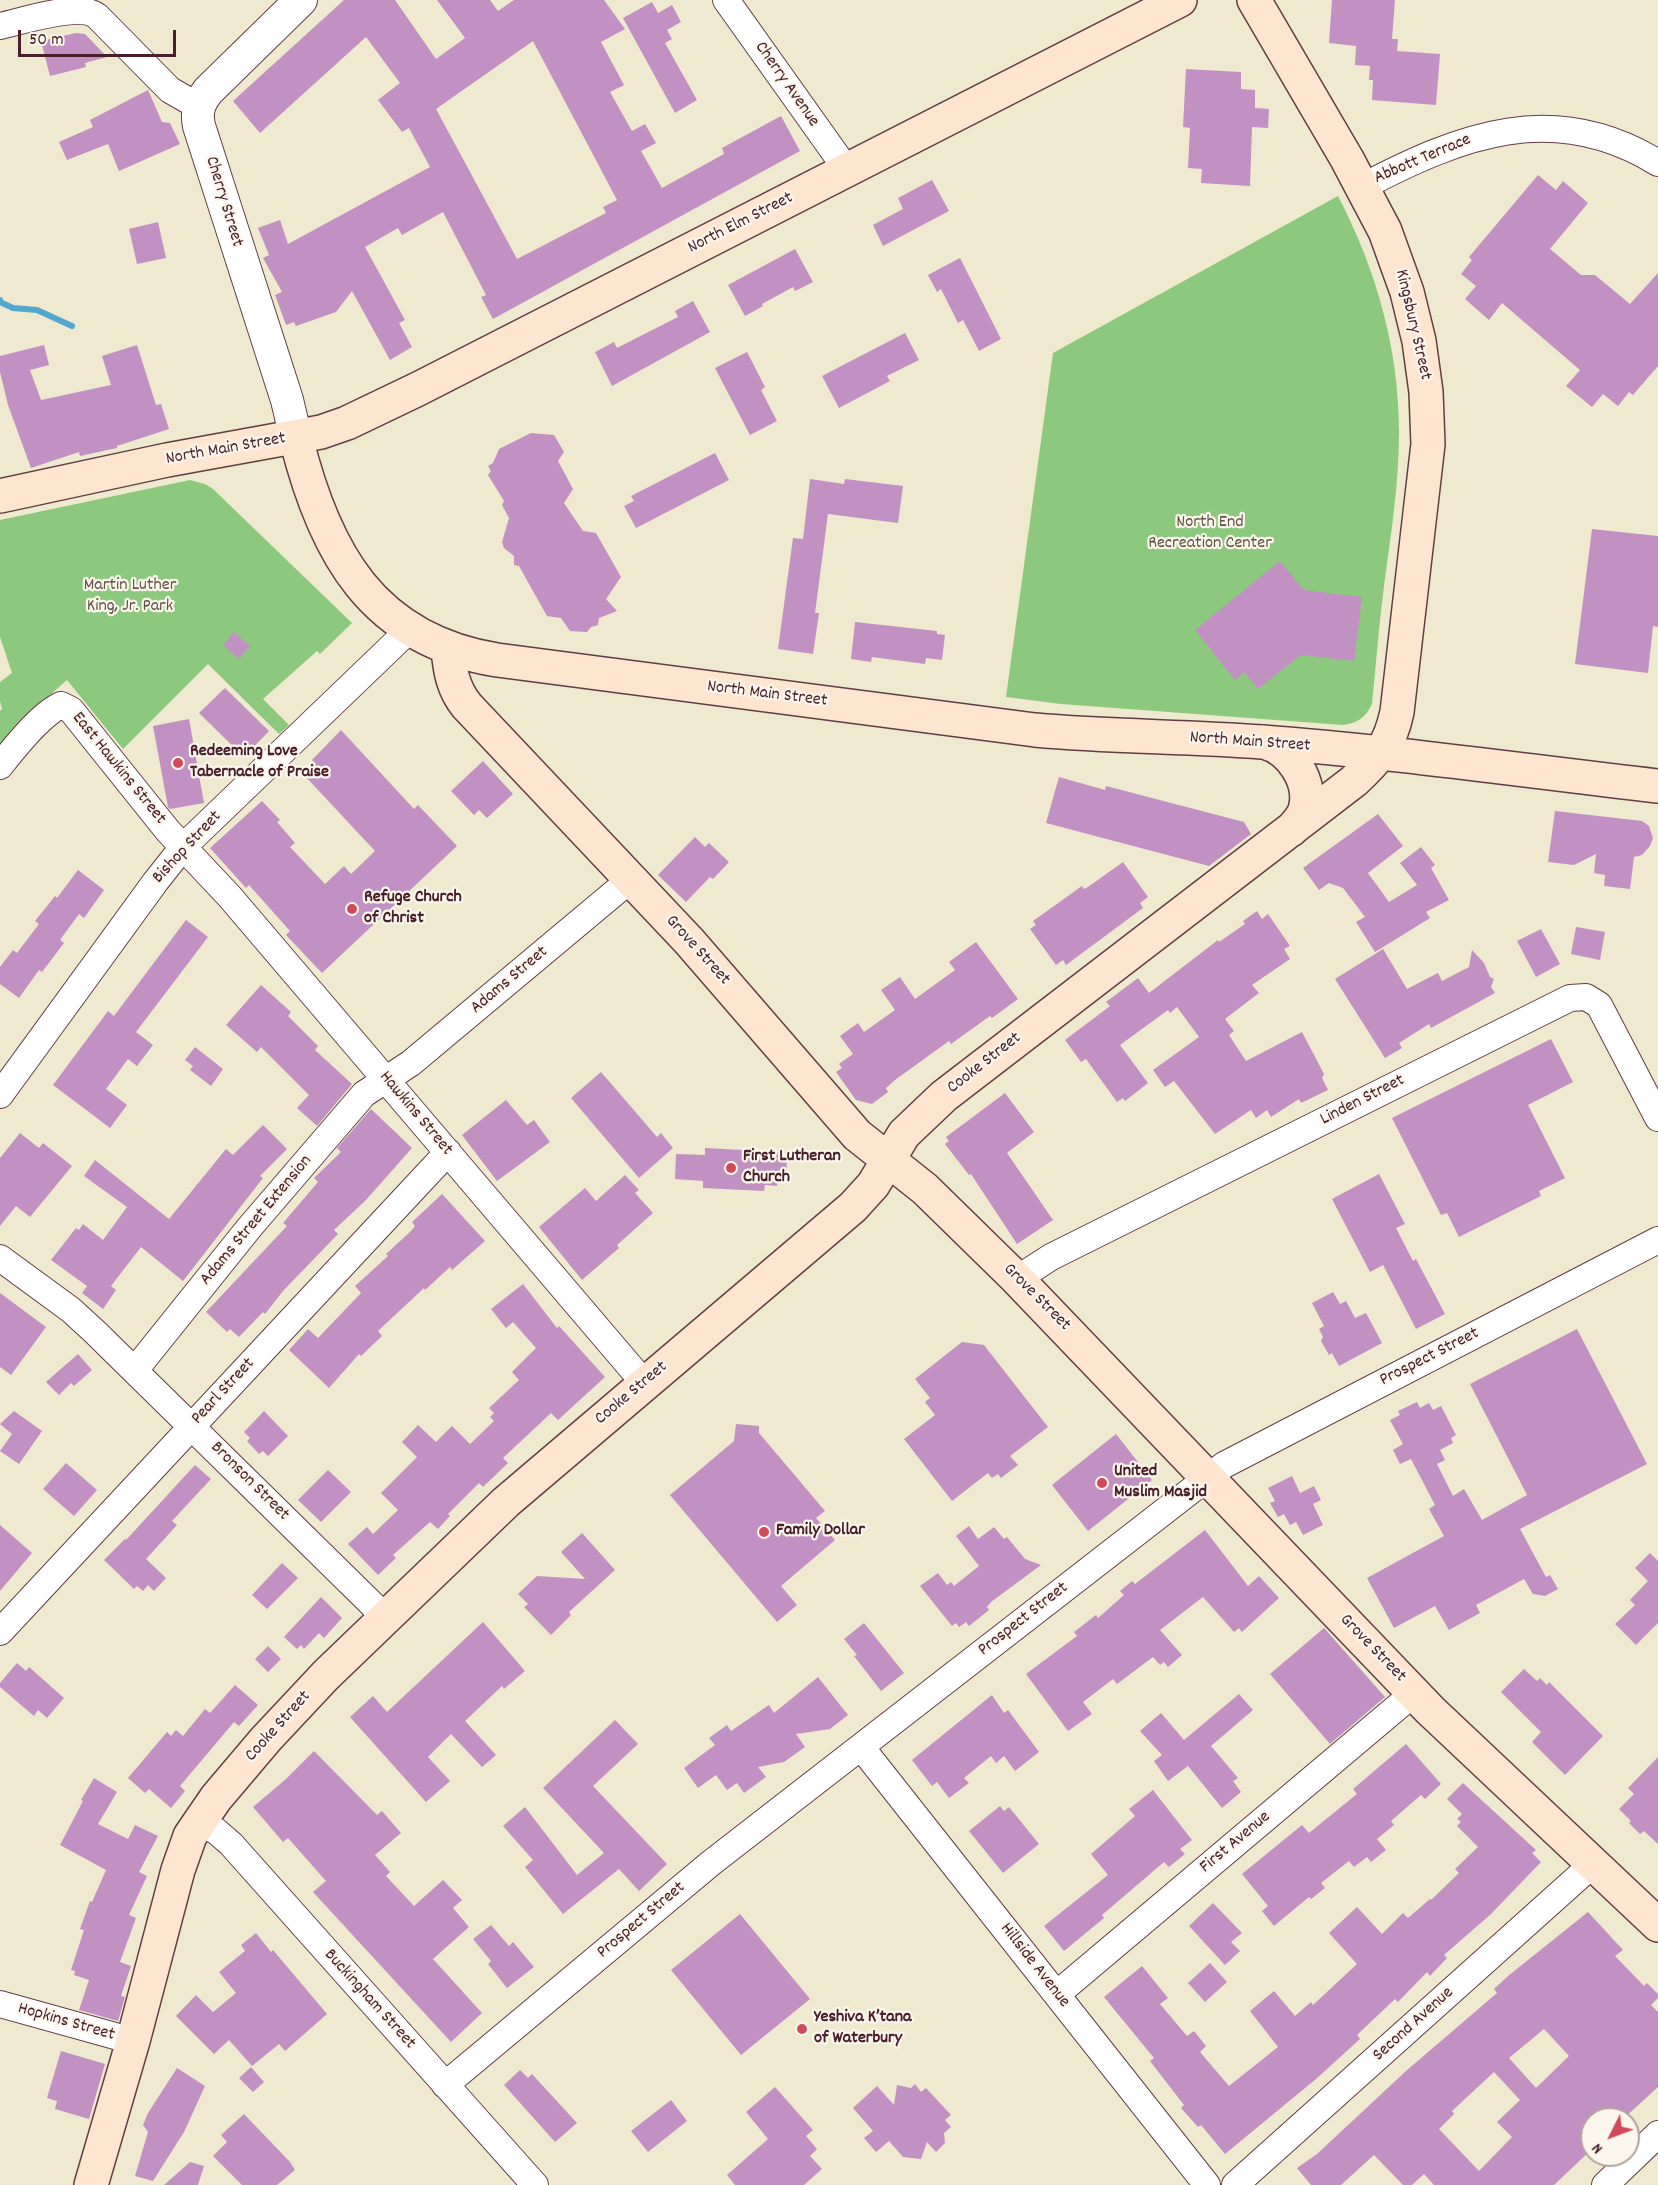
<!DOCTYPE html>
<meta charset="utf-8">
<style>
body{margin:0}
#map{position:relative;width:1658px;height:2185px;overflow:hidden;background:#eee9cf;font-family:Dekko,sans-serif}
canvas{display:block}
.north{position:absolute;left:1580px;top:2107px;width:60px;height:60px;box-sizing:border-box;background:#fbf7ec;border:2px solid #b4a19f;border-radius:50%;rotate:228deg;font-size:16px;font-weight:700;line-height:24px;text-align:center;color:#4a1f2b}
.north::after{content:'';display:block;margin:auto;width:21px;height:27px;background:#d1495b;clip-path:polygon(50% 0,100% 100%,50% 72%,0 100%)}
.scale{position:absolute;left:18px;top:30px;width:158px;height:27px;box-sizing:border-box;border:3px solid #4a1f2b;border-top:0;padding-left:8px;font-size:18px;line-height:21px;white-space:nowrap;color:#4a1f2b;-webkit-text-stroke:4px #fbf7ec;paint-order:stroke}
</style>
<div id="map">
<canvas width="1658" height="2185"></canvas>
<div class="north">N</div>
<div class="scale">50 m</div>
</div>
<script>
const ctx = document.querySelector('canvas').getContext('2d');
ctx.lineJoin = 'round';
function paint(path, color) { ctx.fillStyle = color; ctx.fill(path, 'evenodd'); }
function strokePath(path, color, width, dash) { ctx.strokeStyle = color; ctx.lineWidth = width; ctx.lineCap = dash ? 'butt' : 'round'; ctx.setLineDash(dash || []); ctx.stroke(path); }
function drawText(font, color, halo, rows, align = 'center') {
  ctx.font = font + ' Dekko,sans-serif'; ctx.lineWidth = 4.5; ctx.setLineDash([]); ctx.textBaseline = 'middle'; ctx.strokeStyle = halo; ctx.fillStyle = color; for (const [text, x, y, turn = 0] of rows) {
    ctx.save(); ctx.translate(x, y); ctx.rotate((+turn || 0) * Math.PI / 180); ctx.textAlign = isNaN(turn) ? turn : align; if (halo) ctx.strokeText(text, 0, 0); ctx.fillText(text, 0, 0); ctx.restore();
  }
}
paint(new Path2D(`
 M1338,196C1376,269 1399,348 1399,432C1399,484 1391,534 1384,586C1379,625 1376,664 1372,704C1366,717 1358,723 1343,725L1061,704L1006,697L1053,353Z
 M190,480L205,484L213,489L352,623L320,654L317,651L263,699L289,725L279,734L208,664L123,749L67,680L16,725L0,746V711L2,709L0,701V682L12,673L0,637V520Z`), '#8cc97f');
strokePath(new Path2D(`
 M0,300V302L13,308L37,310L72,326`), '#51a7ce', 6);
paint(new Path2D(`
 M344,0H395L436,59L465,38L437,0H490L498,11L514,0H604L625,29L601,42L624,85L610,92L632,131L645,124L656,143L641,151L662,188L724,154L722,148L781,116L800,151L493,319L481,297L486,295L443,212L402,235L398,228L365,247L405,320L399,323L412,347L390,360L352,291L336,312L296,326L294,322L286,325L275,295L282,292L263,258L269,255L258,228L280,220L288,244L430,167L409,128L402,132L378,100L400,83L366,37L260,133L233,101ZM533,41L617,200L603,207L606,213L517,259L436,109Z
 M1332,0H1395L1392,39H1398L1397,51L1440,54L1436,105L1372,100L1373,80H1369L1370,66L1355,65L1356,46L1329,43Z
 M652,2L658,13L672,5L681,22L667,30L672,39L665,43L697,100L675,113L623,18Z
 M76,33L85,34L107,57L85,63L86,67L50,76L41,41Z
 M1186,69L1241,72V89L1255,90V108L1269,109L1268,128L1252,127L1250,186L1201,183L1202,169L1188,168L1190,128L1183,127Z
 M148,90L162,122L170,123L180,144L119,171L108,144L67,160L59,142L93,127L90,120Z
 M1538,175L1556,190L1563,181L1588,203L1550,249L1581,275H1595L1630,304L1658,273V366L1633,395L1629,392L1618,406L1603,394L1592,407L1566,386L1580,370L1502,303L1489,320L1465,299L1476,286L1461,274L1472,260L1469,257Z
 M932,180L949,211L883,246L873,225L903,209L898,198Z
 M158,222L166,258L137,264L129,229Z
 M795,249L813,282L795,291L793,287L762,304L763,306L745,316L728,285Z
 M960,258L1001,339L979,351L963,320L958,323L941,289L937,292L928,275Z
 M693,301L710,332L612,386L595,352L614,342L617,348L678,317L675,311Z
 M905,333L919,360L887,376L890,381L839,408L822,376Z
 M44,345L49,365L30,370L41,400L111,385L102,356L137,345L156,405L161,404L169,429L117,446V448L80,456L79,452L31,468L8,405L0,372V356Z
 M747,352L765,387L761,390L777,421L750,435L715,368Z
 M531,433L554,435L564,452L558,461L573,489L564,503L583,531L596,533L621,577L606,599L617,611L599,618L598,625L591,627L587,632L570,631L561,618L547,616L519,566L514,565V556L504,548L502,542L509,518L502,505L504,501L488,475L491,471L488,466L493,463L499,449Z
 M715,453L729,480L636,528L624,506L634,501L631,496Z
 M810,479L844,484L845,479L903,486L898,523L828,514L815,613H819L813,654L778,649L793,538L803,539Z
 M1592,529L1658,536V627L1653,626L1648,673L1575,664Z
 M1280,561L1304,590L1362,597L1354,661L1301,655L1258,689L1244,672L1235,680L1195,630Z
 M855,622L937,631V634L945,635L942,660L926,658L925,664L872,657L871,662L851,659Z
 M234,632L250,646L239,659L223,645Z
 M225,688L269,731L244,757L199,713Z
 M189,719L204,803L170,809L168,807L153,726Z
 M341,730L414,809L418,805L457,846L322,973L286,935L290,931L249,885L246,888L210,848L262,801L280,820L277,822L295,843L290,847L325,884L344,866L351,874L375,851L305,776L316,764L312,760Z
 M483,761L513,794L487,818L479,810L474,815L451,791Z
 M1059,777L1105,790L1106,786L1244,822L1251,834L1209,866L1046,823Z
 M1555,811L1642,821L1649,826L1653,838L1650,846L1642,855L1634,857L1630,889L1604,886L1605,875L1594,873L1596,854L1574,865L1548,862Z
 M1378,814L1403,846L1368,873L1389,902L1417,885L1400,863L1421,847L1435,865L1431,868L1449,900L1426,912L1430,918L1375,952L1356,922L1365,917L1343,888L1329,883L1319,890L1303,868Z
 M695,837L705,847L709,843L729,862L713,879L710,877L686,902L658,875Z
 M1123,862L1148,897L1140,903L1143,908L1066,965L1063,960L1056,965L1030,929L1036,925L1033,921L1082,886L1084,889L1088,887Z
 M78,870L104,890L84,918L79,914L60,940L64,943L42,972L39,970L19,998L0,984V967L13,950L17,953L39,924L35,921L55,896L57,898Z
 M1257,911L1262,919L1268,914L1290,946L1284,949L1290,959L1252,985L1259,993L1225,1019L1234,1031L1229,1035L1246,1061L1302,1032L1324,1074L1322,1078L1328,1090L1301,1103L1299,1099L1271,1117L1267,1110L1256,1118L1251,1110L1215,1134L1174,1081L1165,1087L1153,1070L1199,1037L1177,1007L1170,1013L1168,1010L1120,1045L1148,1083L1125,1101L1123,1098L1117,1102L1086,1059L1081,1062L1065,1040L1110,1006L1106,1002L1138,978L1149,993L1218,940L1219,942L1245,924L1243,921Z
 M186,920L208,937L136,1032L153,1045L137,1066L128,1059L106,1089L127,1105L110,1128L53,1085L108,1011L114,1016Z
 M1576,927L1605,932L1600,960L1571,954Z
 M1541,929L1560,964L1536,977L1517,941Z
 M976,942L1018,999L992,1018L990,1016L951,1044L949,1041L895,1080L886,1088L888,1092L872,1104L856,1100L836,1072L842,1068L839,1064L853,1054L840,1036L858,1023L864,1032L895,1010L881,990L900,977L915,999L955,970L949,962Z
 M1383,949L1407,989L1438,973L1442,981L1469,967L1472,950L1484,963L1490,977L1494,979L1491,987L1495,993L1431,1028L1429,1024L1399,1043L1402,1048L1385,1058L1335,979Z
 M261,985L291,1012L288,1016L318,1046L315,1050L352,1084L317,1126L297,1108L309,1095L261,1047L257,1052L226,1025Z
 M1551,1039L1573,1082L1528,1105L1565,1178L1539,1191L1541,1196L1459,1237L1447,1213L1441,1215L1392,1118Z
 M195,1047L223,1069L211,1086L190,1070L193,1066L185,1060Z
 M601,1072L657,1137L661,1133L673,1148L639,1178L571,1098Z
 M1005,1093L1034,1132L1007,1153L1053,1220L1017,1244L971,1174L969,1175L945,1144L949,1141L946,1137Z
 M506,1100L527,1125L534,1120L550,1142L497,1181L462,1135Z
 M371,1109L412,1148L366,1200L334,1230L338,1234L283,1291L265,1314L263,1312L239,1337L230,1329L227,1332L206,1312L287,1226L283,1223L318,1182L314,1178L341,1152L337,1148Z
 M263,1125L287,1149L260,1176L263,1178L183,1281L141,1247L111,1286L116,1290L103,1309L82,1293L87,1286L51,1260L76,1228L79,1230L83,1224L103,1240L127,1207L84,1176L95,1160L169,1219L226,1149L233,1155Z
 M20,1133L39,1148L43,1143L72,1166L30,1217L16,1206L0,1226V1158Z
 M705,1148L780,1152L779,1156H787L786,1182L778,1181L777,1186L765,1185L764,1191L703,1188V1181L675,1179L676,1154L705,1155Z
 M1379,1174L1405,1224L1396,1228L1413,1261L1416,1259L1445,1314L1416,1329L1383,1265L1370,1272L1332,1199Z
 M625,1175L639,1190L635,1193L653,1213L617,1245L619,1248L582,1280L539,1227L585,1188L596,1201Z
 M442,1194L485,1241L452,1270L450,1267L425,1290L424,1288L378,1331L382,1336L361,1356L359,1354L329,1388L289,1350L308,1329L318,1338L361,1293L355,1286L388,1256L386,1254L411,1231L415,1226L412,1222Z
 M523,1284L557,1328L559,1326L605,1377L558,1420L551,1413L503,1458L508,1463L483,1487L479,1483L448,1514L450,1516L438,1529L430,1522L393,1555L396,1558L378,1575L348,1544L367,1527L373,1534L398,1510L381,1493L417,1457L402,1442L418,1425L436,1442L452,1426L470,1444L494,1421L490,1417L494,1413L489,1408L519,1380L512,1372L536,1348L513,1322L506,1328L491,1309Z
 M1333,1292L1340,1304L1346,1301L1355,1318L1366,1313L1382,1343L1339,1366L1332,1353L1329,1355L1321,1341L1323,1337L1319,1329L1324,1326L1312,1303Z
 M0,1293L46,1327L11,1375L0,1367Z
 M1577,1329L1647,1464L1520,1529L1546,1577L1550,1575L1558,1589L1545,1596L1533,1594L1524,1579L1476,1605L1480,1613L1449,1630L1435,1606L1394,1628L1367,1578L1444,1536L1429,1509L1435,1505L1411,1459L1400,1464L1393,1450L1403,1444L1390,1420L1400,1415L1398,1411L1417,1402L1420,1408L1429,1403L1433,1410L1441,1406L1456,1435L1451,1438L1453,1443L1440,1450L1445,1460L1437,1464L1453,1496L1464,1489L1482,1520L1527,1495L1470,1384Z
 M962,1342L984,1345L1048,1427L1010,1456L1018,1465L1001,1478L998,1474L992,1478L988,1473L952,1501L904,1439L935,1415L925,1402L930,1398L915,1379Z
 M78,1354L92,1370L74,1386L71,1383L59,1395L46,1382Z
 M14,1411L42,1431L19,1464L0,1451L12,1434L0,1424Z
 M264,1411L288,1436L268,1456L263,1451L259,1454L247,1441L250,1438L244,1432Z
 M736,1424L759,1426V1433L825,1511L816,1518L835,1540L781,1586L797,1605L777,1622L670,1495L734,1441Z
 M1116,1434L1152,1480L1088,1531L1052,1485Z
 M66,1463L97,1490L74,1516L43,1489Z
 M195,1465L211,1479L172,1521L177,1525L146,1559L166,1578L154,1591L148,1585L143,1591L137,1586L134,1589L104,1560L125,1539L126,1540Z
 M328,1470L351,1492L321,1522L298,1500Z
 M1292,1476L1300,1493L1314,1486L1321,1500L1313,1504L1323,1525L1303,1535L1296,1522L1290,1525L1284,1514L1278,1517L1270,1503L1275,1501L1268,1488Z
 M0,1525L32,1553L0,1591Z
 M969,1526L978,1539L994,1527L1004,1539L1007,1537L1025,1559L1041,1565L991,1602L987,1607L989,1610L969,1626L966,1622L959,1627L956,1623L952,1626L920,1586L938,1573L947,1585L951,1582L954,1586L979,1566L956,1536Z
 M1205,1530L1248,1586L1259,1576L1279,1598L1242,1632L1239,1628L1234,1632L1203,1597L1160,1630L1182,1655L1168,1667L1164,1662L1160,1665L1153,1657L1117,1684L1113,1679L1083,1702L1092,1714L1068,1731L1026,1674L1077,1636L1074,1632L1096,1615L1098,1618L1124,1595L1120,1591L1132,1581L1135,1584Z
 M582,1533L615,1570L569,1612L571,1615L551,1635L524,1607L528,1604L518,1594L537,1576L585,1579L561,1552Z
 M1650,1553L1658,1561V1623L1636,1645L1615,1624L1635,1605L1630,1600L1648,1581L1635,1568Z
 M282,1563L298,1578L267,1609L252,1595Z
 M321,1597L342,1618L324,1638L319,1633L304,1649L301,1645L297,1649L284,1637Z
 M483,1622L525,1671L504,1689L502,1686L465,1721L496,1755L482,1767L451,1734L428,1757L450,1781L426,1802L350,1717L373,1696L387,1712Z
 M864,1623L904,1673L881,1691L854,1656L857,1655L844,1639Z
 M1324,1628L1385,1697L1330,1744L1270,1674Z
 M268,1646L281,1659L268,1672L255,1659Z
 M17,1663L26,1671L29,1667L64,1698L47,1718L38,1710L34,1716L0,1687V1683Z
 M1524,1669L1537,1681L1540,1678L1547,1685L1549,1682L1603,1736L1565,1775L1532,1742L1541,1732L1501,1692Z
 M818,1677L848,1715L830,1729L796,1734L805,1747L784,1762L758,1767L766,1777L744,1793L737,1783L727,1790L716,1775L698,1788L684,1768L715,1745L709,1738L727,1725L731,1731L769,1705L774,1713Z
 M235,1685L258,1705L239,1726L234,1722L180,1786L185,1791L171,1808L149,1789L145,1793L128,1778L167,1732L171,1736L176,1730L183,1736L205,1709L210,1713Z
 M1239,1694L1253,1710L1211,1746L1238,1778L1233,1781L1241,1792L1222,1808L1188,1766L1168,1781L1154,1761L1162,1755L1140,1731L1161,1713L1184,1740Z
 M992,1695L1004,1713L1008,1710L1039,1752L1015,1771L1004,1756L996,1763L991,1756L964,1778L969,1783L949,1798L937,1782L932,1786L912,1760Z
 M615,1720L638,1744L593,1786L667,1864L639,1891L619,1869L563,1914L525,1867L533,1860L503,1826L525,1807L577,1875L604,1853L543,1788Z
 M1406,1744L1441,1784L1425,1799L1421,1795L1391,1821L1394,1825L1377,1839L1386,1850L1371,1862L1367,1857L1354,1867L1349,1861L1321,1883L1325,1888L1311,1899L1309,1897L1274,1926L1262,1911L1268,1906L1242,1874L1302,1825L1309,1833L1357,1794L1353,1789Z
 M314,1751L377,1815L382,1811L401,1833L375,1855L390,1872L386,1876L414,1906L443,1880L462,1900L453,1908L469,1927L433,1959L482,2013L451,2042L313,1892L326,1881L288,1838L283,1842L253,1807L286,1779Z
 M1658,1757V1844L1644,1831L1640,1834L1629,1823L1631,1821L1619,1809L1634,1794L1628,1788Z
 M94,1778L117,1792L98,1824L128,1839L135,1825L158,1836L139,1872L147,1876L129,1915L136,1918L120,1962L131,1966L121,1996L125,1997L118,2021L79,2010L89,1980L74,1975L75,1971L71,1970L84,1930L80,1929L90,1901L92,1902L106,1870L60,1845L83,1801L81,1800Z
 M1463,1783L1536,1850L1532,1853L1541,1862L1491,1914L1444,1955L1447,1958L1430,1976L1427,1972L1398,2002L1395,1999L1357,2035L1360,2039L1316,2079L1225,2154L1201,2125L1198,2127L1181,2108L1184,2105L1150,2061L1154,2058L1104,1997L1142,1966L1168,1998L1160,2004L1187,2036L1194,2031L1206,2046L1200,2052L1229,2086L1278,2047L1250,2011L1274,1991L1295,2016L1311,2002L1313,2005L1357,1964L1329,1933L1357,1907L1382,1934L1403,1913L1408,1918L1430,1899L1431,1900L1459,1873L1455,1869L1478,1847L1457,1826L1461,1822L1457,1819L1462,1814L1447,1799Z
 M1153,1790L1192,1840L1180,1849L1185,1854L1169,1867L1164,1862L1102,1915L1104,1918L1064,1951L1044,1926L1108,1875L1091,1854L1135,1816L1129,1809Z
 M1000,1806L1004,1811L1009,1807L1039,1844L1003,1873L969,1831Z
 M1213,1903L1242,1933L1231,1942L1240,1951L1225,1965L1189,1926Z
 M1588,1912L1623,1950L1615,1956L1644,1986L1647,1983L1658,1994V1998L1651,2005L1658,2012V2087L1623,2119H1592V2149L1554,2185H1434L1424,2174L1412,2185H1403L1374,2155L1341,2185H1311L1297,2168L1317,2154L1406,2071L1497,1993L1494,1989L1508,1976ZM1544,2029L1569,2056L1536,2088L1509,2058ZM1494,2072L1520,2100L1497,2122L1512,2137L1479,2171L1439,2129L1454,2114L1452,2111Z
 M740,1914L810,1999L741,2055L671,1970Z
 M491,1925L509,1946L513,1942L534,1967L507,1988L488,1964L491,1961L473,1939Z
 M256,1933L271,1952L273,1950L327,2014L285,2051L279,2044L252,2066L229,2040L214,2054L176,2016L196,1995L213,2012L236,1993L219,1972L245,1951L241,1945Z
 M1210,1963L1227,1982L1205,2002L1188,1983Z
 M61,2051L105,2064L89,2119L55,2109L57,2101L47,2098Z
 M251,2067L264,2082L253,2092L239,2078Z
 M177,2068L205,2086L184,2132L153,2181L135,2176L148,2132L143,2125L148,2113Z
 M520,2070L528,2078L532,2074L577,2123L555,2142L504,2085Z
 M915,2084L921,2092L926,2088L951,2115L945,2120L951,2127L944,2133L945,2143L936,2152L927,2142L921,2159L903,2157L889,2141L876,2152L864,2138L873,2131L853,2108L877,2086L894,2105L897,2085L911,2088Z
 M775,2087L813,2130L806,2136L817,2149L810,2156L822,2169L804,2185H735L727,2175L768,2139L746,2112Z
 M671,2100L687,2121L648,2152L631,2131Z
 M244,2114L290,2162L295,2170L277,2185H242L213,2156L227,2142L221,2135Z
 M190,2162L204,2166L198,2185H164Z`), '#c291c3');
const minor = new Path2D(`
 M726,0L847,170
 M0,26C23,21 79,2 97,16L170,90L198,106
 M1362,187C1461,135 1554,99 1658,163
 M0,766C14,748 40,715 61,705L71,710L168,831L230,897L645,1384
 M0,1095L156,881L183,847L409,630
 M0,1258L71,1310L95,1332L385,1617
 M1017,1279L1051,1257L1570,998L1586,997L1599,1005L1658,1118
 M135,1370L249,1228L364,1094L411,1063L631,879
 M0,1632L448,1152
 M861,1747L1207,2185
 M199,1822L216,1831L231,1844L535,2185
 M1057,1994L1414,1693
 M0,2004L133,2041
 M445,2085L711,1863L1224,1465L1658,1240
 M1235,2185L1593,1864
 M1605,2185L1658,2134`);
const tertiary = new Path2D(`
 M296,438L287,400L199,126C196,111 199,103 208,91L301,0`);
const secondary = new Path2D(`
 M296,438C324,552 372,640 497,660L1035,730C1111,737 1186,736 1262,742C1394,752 1526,771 1658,786
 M0,496L167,460L321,432L347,423L418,389L1180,0
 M448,649C450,671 453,689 467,706L689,941L857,1135L925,1189L1017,1279L1430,1710L1658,1925
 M1264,742C1291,749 1313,782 1305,810C1302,819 1296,824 1291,830
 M91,2185L133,2041L178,1870L190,1836L216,1798L266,1739L326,1675L506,1502L853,1207L873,1185L904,1134L944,1096L1354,781C1378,759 1390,745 1397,712L1428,444L1426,392L1419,341L1407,292L1385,231L1347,159L1254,0`);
strokePath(minor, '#633d44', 28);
strokePath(tertiary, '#633d44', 34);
strokePath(secondary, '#633d44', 36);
strokePath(minor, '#fff', 26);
strokePath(tertiary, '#fff', 32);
strokePath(secondary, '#fde5d0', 33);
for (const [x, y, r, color] of [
 [178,763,6,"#d1495b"],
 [352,909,6,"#d1495b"],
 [731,1168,6,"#d1495b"],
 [1102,1483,6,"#d1495b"],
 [764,1532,6,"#d1495b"],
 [802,2029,6,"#d1495b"]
]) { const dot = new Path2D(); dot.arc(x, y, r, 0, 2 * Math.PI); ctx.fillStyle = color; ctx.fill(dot); strokePath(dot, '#fbf7ec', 2); }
drawText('18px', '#4a1f2b', '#fbf7ec', [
 ["Cherry Avenue",786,85,55],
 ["Abbott Terrace",1423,160,-23],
 ["Cherry Street",223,202,73],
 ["North Elm Street",741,224,-27],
 ["Kingsbury Street",1412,325,77],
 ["North Main Street",226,450,-10],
 ["North Main Street",767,695,7],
 ["North Main Street",1250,743,4],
 ["East Hawkins Street",118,769,51],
 ["Bishop Street",188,848,-47],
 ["Grove Street",697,951,48],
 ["Adams Street",510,981,-40],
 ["Cooke Street",985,1064,-38],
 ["Linden Street",1363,1101,-27],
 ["Hawkins Street",415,1114,50],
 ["Adams Street Extension",257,1221,-50],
 ["Grove Street",1036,1298,45],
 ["Prospect Street",1430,1358,-27],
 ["Pearl Street",224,1392,-47],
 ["Cooke Street",632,1394,-40],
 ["Bronson Street",249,1482,45],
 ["Prospect Street",1024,1620,-38],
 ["Grove Street",1372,1649,46],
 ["Cooke Street",279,1727,-48],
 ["First Avenue",1236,1843,-40],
 ["Prospect Street",642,1921,-40],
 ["Hillside Avenue",1034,1966,52],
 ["Buckingham Street",369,2000,48],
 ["Hopkins Street",66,2023,16],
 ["Second Avenue",1414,2025,-42]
]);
drawText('18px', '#5e5244', '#fbf7ec', [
 ["North End",1210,524],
 ["Recreation Center",1210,545],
 ["Martin Luther",130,587],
 ["King, Jr. Park",130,608]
]);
drawText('bold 18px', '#4a1f2b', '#fbf7ec', [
 ["Redeeming Love",190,753],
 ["Tabernacle of Praise",190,774],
 ["Refuge Church",364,899],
 ["of Christ",364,920],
 ["First Lutheran",743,1158],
 ["Church",743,1179],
 ["United",1114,1473],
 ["Muslim Masjid",1114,1494],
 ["Family Dollar",776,1532],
 ["Yeshiva K’tana",814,2019],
 ["of Waterbury",814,2040]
], 'left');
</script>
